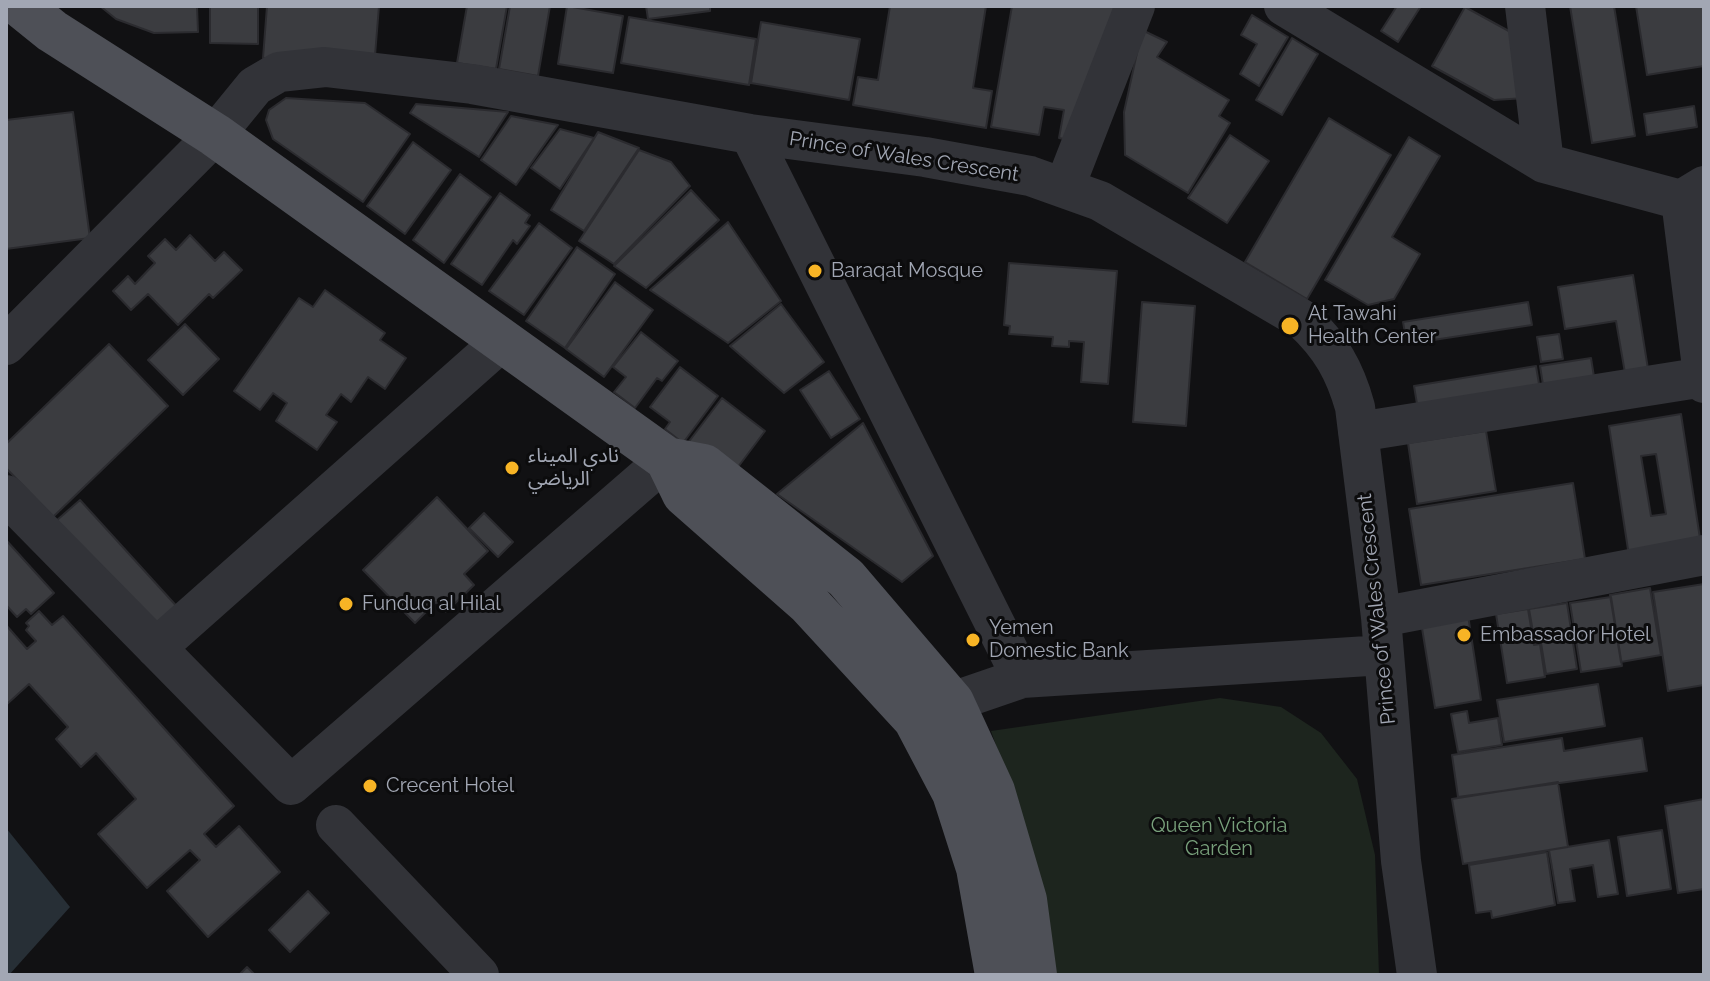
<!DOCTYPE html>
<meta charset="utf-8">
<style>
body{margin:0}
#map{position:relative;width:1710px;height:981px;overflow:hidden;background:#111113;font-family:Raleway,sans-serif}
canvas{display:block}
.frame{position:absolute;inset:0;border:8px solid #a2a7b4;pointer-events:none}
</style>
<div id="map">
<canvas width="1710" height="981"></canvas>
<div class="frame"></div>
</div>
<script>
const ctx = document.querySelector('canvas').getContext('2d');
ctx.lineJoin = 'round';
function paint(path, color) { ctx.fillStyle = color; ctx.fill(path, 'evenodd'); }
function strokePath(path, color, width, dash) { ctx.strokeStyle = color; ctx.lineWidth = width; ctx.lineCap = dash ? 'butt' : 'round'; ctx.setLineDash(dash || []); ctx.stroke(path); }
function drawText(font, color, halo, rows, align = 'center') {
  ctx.font = font + ' Raleway,"Noto Sans Arabic",sans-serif'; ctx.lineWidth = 6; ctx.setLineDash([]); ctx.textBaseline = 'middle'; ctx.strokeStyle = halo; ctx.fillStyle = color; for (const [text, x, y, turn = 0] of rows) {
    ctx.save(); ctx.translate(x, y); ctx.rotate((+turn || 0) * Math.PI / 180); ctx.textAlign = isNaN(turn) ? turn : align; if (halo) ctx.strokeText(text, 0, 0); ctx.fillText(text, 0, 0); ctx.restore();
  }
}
paint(new Path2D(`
 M1220,698L1281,707L1321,733L1357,779L1375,855L1379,975H1047L1024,825L991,731Z`), '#1d251e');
paint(new Path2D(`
 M6,828L70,907L9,975H6Z`), '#272f36');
const building = new Path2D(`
 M100,6H197L198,32L154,33L116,19Z
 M210,6H258V44L210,43Z
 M267,6H379L374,68L263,58Z
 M467,6H507L496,69L457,63Z
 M510,6H550L538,76L499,69Z
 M567,6L623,16L613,73L558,64Z
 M646,6H710V11L648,19Z
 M890,6H986L973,88L992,91L986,128L853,105L858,77L878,80Z
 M1012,6H1118L1094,145L1059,138L1064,110L1044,107L1039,135L991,127Z
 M1397,6H1421L1398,42L1381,31Z
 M1570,6H1614L1635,136L1592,143Z
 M1636,6H1704V66L1647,75Z
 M1465,7L1527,41L1526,98L1494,100L1432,66Z
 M1252,15L1288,37L1259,86L1240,74L1257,44L1241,35Z
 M629,17L756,39L749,85L621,63Z
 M761,22L860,39L849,100L751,83Z
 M1142,30L1167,42L1157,57L1229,100L1219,116L1230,123L1188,193L1125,155L1124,112Z
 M1292,38L1318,54L1282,115L1256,100Z
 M286,98L365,103L410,134L363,202L273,139L266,120L269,110Z
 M416,104L508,112L479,157L410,113Z
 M1694,106L1697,127L1647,135L1644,114Z
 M73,112L90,238L6,249V120Z
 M511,116L558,125L516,185L481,160Z
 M1329,118L1391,155L1307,299L1245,262Z
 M560,129L594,138L560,189L531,168Z
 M598,132L639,148L584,231L551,210Z
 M1230,135L1269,161L1227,223L1188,198Z
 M1409,137L1440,156L1392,237L1420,254L1394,299L1368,305L1325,280Z
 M413,142L451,170L405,234L367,206Z
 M639,150L671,162L690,186L614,264L579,241Z
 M460,174L491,197L444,263L413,240Z
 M691,190L719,220L646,288L614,266Z
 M500,193L530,215L525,223L530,226L517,244L513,240L482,285L451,264Z
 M728,222L781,301L728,343L650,290Z
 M539,223L572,248L524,315L489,291Z
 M190,235L215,261L224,252L242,270L213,298L209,294L178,325L148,294L131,310L113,291L128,276L135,284L155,263L148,256L165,239L176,250Z
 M577,247L615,274L565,348L526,321Z
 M1009,263L1117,271L1108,384L1081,382L1084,342L1069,341V347L1052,346L1053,337L1009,334L1010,326L1004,325Z
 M1633,275L1648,369L1625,373L1616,321L1565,329L1558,287Z
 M615,282L653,310L604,377L566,349Z
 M325,290L385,333L380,340L406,358L385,389L368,377L351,402L341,394L326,415L337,422L317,450L276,421L287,403L273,393L260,410L234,391L299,298L313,307Z
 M1142,302L1195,306L1186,426L1133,422Z
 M1528,302L1532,325L1407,344L1403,322Z
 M781,304L824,362L784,393L730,346Z
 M185,324L219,359L183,395L148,360Z
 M641,332L678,361L662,381L657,378L635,408L614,392L626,377L613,367Z
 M1559,334L1563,359L1541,362L1537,337Z
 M109,344L168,406L53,517L6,468V444Z
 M1591,358L1595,383L1544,391L1540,366Z
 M1536,366L1541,396L1419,416L1414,386Z
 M680,367L718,396L683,443L665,429L670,422L650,407Z
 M829,371L860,419L831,438L800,390Z
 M722,398L765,431L729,479L687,444Z
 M1681,414L1701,545L1629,556L1609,426ZM1656,454L1666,514L1651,516L1641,456Z
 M863,423L933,556L902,582L777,494Z
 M1486,431L1496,491L1417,504L1408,443Z
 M1573,483L1585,559L1421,585L1409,509Z
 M437,497L488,551L464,574L474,585L446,612L436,602L415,623L363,570Z
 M80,500L181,611L157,632L56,521Z
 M484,513L513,542L498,557L469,528Z
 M6,540L54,593L31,614L26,609L17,617L6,605Z
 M1704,584V685L1668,691L1653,592Z
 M1650,588L1661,655L1621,662L1610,595Z
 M1611,597L1622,666L1581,672L1570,603Z
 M1567,603L1577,669L1546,674L1541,643L1535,644L1529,609Z
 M1528,609L1534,645L1540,644L1545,677L1507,683L1496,614Z
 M39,611L52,625L63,616L234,806L204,834L216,847L239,826L280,872L208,937L167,891L200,860L190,850L147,888L98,834L136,799L96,753L81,767L56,739L68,727L29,684L6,705V625L27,649L36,641L26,630L29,626L26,623Z
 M1468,615L1481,700L1435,708L1421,622Z
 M1598,684L1605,726L1504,742L1497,700Z
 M1467,711L1469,723L1498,718L1502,745L1458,752L1451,714Z
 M1562,738L1564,751L1642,738L1647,771L1458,797L1452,755Z
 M1558,782L1568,847L1463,864L1452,799Z
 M1704,799V889L1678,893L1665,806Z
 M1662,830L1671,889L1627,896L1618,837Z
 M1609,840L1618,894L1598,897L1593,865L1570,869L1575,901L1558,903L1549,850Z
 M1547,852L1555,905L1492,918L1491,911L1476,913L1469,865Z
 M308,891L329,913L290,952L269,930Z
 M247,967L255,975H239Z`);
paint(building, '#3b3c40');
strokePath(building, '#2b2b2f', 2);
strokePath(new Path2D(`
 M1284,6L1544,163L1681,200L1704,186
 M1525,6L1544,163
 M750,134L1022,678
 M1065,186L1135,6
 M1704,204L1681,200L1704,383
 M6,345L215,135L255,86L279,72L325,67L472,84L750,134L925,157L1030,176L1100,201L1303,320C1331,346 1345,371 1355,407L1381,617L1401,861L1417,975
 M1358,432L1704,377
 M6,495L291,785L667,459
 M1381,617L1704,555
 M156,648L501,342
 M952,702L1022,678L1384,655
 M336,825L479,975`), '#323338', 40);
strokePath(new Path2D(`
 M21,6L52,31L215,135L667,459L704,466L846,578L952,702L993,791L1025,900L1035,975
 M667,459L684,494L809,604L915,719L954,793L978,868L997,975`), '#4e5057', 44);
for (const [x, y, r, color] of [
 [815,271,8,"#f7b425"],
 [1290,326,10,"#f7b425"],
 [512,468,8,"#f7b425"],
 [346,604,8,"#f7b425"],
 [1464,635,8,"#f7b425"],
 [973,640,8,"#f7b425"],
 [370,786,8,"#f7b425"]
]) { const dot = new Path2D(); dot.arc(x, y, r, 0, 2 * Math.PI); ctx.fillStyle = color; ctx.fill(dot); strokePath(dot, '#0c0c0d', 3); }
drawText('20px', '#a2a7b4', '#0c0c0d', [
 ["Prince of Wales Crescent",904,157,9],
 ["Prince of Wales Crescent",1377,609,-96]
]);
drawText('20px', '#a2a7b4', '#0c0c0d', [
 ["Baraqat Mosque",831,271],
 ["At Tawahi",1308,314],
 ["Health Center",1308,337],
 ["نادي الميناء",528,456],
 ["الرياضي",528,479],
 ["Funduq al Hilal",362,604],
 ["Yemen",989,628],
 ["Domestic Bank",989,651],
 ["Embassador Hotel",1480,635],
 ["Crecent Hotel",386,786]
], 'left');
drawText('20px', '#78a07b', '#0c0c0d', [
 ["Queen Victoria",1219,826],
 ["Garden",1219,849]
]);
</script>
